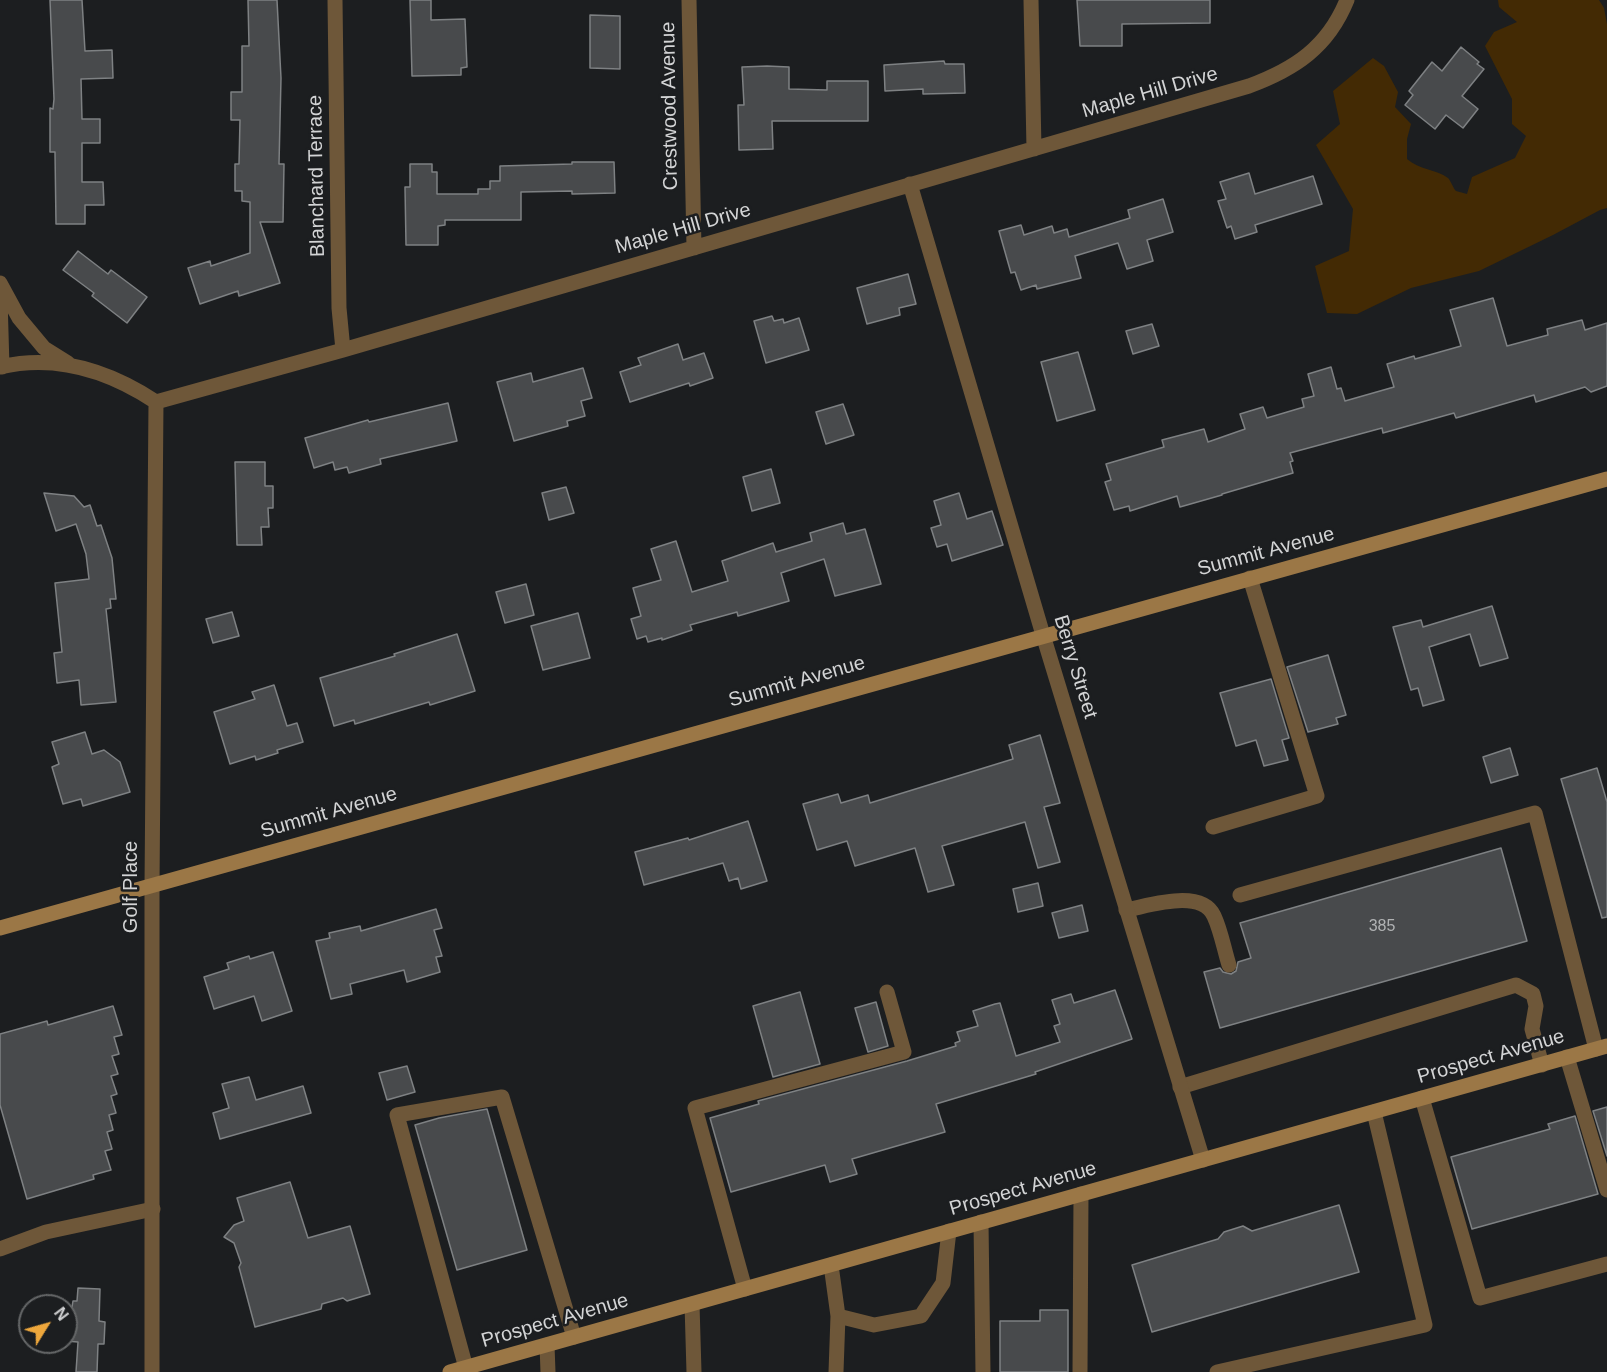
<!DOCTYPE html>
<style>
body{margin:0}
#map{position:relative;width:1607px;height:1372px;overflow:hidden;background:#1c1e20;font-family:Helvetica,sans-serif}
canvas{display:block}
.north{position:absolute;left:18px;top:1294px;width:60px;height:60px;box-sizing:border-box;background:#1c1e20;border:2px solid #656768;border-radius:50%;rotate:53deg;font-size:16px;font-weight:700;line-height:24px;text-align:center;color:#d3d4d5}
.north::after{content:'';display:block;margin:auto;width:21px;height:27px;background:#eea73c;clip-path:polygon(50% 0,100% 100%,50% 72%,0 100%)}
</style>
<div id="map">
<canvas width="1607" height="1372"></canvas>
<div class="north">N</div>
</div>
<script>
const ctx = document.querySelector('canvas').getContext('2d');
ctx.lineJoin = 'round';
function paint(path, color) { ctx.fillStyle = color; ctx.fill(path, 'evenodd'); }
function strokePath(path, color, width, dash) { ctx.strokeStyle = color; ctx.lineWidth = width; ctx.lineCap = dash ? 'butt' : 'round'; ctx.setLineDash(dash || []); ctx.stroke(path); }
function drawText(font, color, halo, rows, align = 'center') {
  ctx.font = font + ' Helvetica,sans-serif'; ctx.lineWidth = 5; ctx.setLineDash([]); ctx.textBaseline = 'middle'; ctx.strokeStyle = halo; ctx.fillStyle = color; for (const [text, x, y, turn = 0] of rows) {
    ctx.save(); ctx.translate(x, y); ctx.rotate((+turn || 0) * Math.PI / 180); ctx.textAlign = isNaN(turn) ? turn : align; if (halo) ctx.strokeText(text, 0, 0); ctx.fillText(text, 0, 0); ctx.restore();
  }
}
paint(new Path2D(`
 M1498,0H1599L1604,8L1607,24V208L1600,210L1553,235L1479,271L1411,288L1357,314L1327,313L1315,266L1349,251L1353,209L1316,145L1340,124L1333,91L1373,58L1384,66L1398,92L1395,107L1411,124L1407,139V159C1419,170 1436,169 1448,178C1451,181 1453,188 1456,191L1467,194L1472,177L1515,158L1526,136L1512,124V99L1485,46L1494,32L1517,22L1499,7Z`), '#432a04');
const building = new Path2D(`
 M50,0H82L85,51L112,50L113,78L81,79L82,119H100V143H82V182H103L104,205H85V224H56L55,152H50V108L53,109L54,99Z
 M248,0H277L281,78L279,164H284L283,222H260L280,283L239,296L238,291L200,304L188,268L210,261L211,266L250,253V202L242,201V191H235V164H239L240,120H231V92H242V46H249Z
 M410,0H431V20L465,19L467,67L461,68V75L412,76Z
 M1077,0H1210V23L1122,24V46H1080Z
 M590,15L620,16V69L590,68Z
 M1461,47L1479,62L1477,64L1484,69L1462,96L1478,109L1463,128L1446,115L1435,129L1405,105L1413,95L1409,91L1432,62L1442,71Z
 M944,61L945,64H964L965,93L923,94V89L885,91L884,65Z
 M767,66L789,67V89L827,90V81H868V121H772L773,149L739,150L738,105H744L742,67Z
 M572,162H614L615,193L572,194V191L521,192V220H445V225L438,226V245H406L405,187H410V164H432V172H437V194H478V189H490V181H500V166L572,164Z
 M1249,173L1255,194L1313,176L1322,204L1255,225L1257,232L1235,239L1231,226L1227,228L1218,201L1226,199L1220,182Z
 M1163,199L1173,232L1147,240L1153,261L1127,269L1118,243L1075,256L1081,278L1037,289L1036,285L1021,290L1015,272L1011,273L999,231L1021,225L1024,235L1052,226L1054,233L1067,229L1069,237L1130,218L1128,210Z
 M78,251L108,274L111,270L147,297L127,323L92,296L94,293L63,270Z
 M908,274L916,304L899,308L900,315L867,324L857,288Z
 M1493,298L1507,346L1548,335L1547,329L1582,320L1585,330L1607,323V386L1591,392L1585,387L1536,402L1534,395L1456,418L1454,413L1383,433L1382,428L1290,453L1293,461L1290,462L1293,473L1222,494V495L1180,507L1177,496L1130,511L1129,506L1114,510L1105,482L1111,480L1106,464L1164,447L1162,440L1204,429L1208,442L1245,429L1240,414L1263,407L1267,418L1304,407L1302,399L1314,396L1308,374L1331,367L1337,389L1341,388L1345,401L1394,387L1387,364L1414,356L1415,359L1461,346L1450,310Z
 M772,316L774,321L783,319L784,323L799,318L809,350L766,363L754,321Z
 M1152,324L1159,346L1133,354L1126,331Z
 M678,344L683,360L704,353L713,378L690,386L689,383L630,402L620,372L641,365L638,358Z
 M1078,352L1095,410L1057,421L1041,362Z
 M583,368L592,398L581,401L585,416L567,421L568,426L514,441L497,382L531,373L533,382Z
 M448,403L457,441L380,459L381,464L349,473L347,467L335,470L333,462L314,468L305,438L368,420L369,422Z
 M843,404L854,435L826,444L816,412Z
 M235,462H265V486H273V508H268L269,527H261L262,545H237Z
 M771,469L780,503L752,511L743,477Z
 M566,487L574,513L549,520L542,493Z
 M44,493L74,496L84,507L90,505L97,526L101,525L112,558L116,599H110L111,608L106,609L116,702L81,705L79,680L57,683L54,653L62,652L55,583L89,579L86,554L76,524L56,531Z
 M959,493L967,519L992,511L1003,545L952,561L947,544L937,547L931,528L941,525L934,501Z
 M843,523L846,534L865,529L881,584L835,596L824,559L781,573L789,601L738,616L737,612L690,625L692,630L662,640V638L648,642L646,636L637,639L631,619L641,616L633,588L661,580L651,549L676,541L692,592L728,581L722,561L773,543L776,552L812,541L810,533Z
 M526,584L534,615L505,623L496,592Z
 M1492,606L1508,658L1480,666L1470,634L1429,647L1444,700L1423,706L1418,688L1411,690L1393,627L1421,620L1423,627Z
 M232,612L239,636L213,643L206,619Z
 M578,613L590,658L543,670L531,626Z
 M457,634L475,691L430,705L429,702L355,724L354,720L334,726L320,678L395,656L394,654Z
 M1328,655L1346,715L1336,718L1338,724L1308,732L1287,667Z
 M1271,679L1289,738L1282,740L1288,760L1264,766L1256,740L1236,746L1220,693Z
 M274,685L287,726L297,723L303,742L277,750L278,753L256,760L255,756L230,764L214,712L255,699L252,692Z
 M85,732L92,754L104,750L120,762L130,792L83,806L81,799L63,804L52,767L59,764L52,742Z
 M1040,735L1060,803L1044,807L1060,862L1038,868L1025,822L942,846L954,885L928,892L915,848L855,866L847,841L817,850L803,804L838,794L841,803L868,795L870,803L1013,759L1009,745Z
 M1510,748L1518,775L1491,783L1483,757Z
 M1597,768L1607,802V917L1602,918L1561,779Z
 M748,821L767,881L741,889L738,878L729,881L723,863L644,885L635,852L688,838L689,840Z
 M1501,848L1527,941L1220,1028L1204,972L1220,968L1223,972L1231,974L1236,971L1238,962L1251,958L1240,923Z
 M1038,883L1043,906L1018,912L1013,889Z
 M1082,905L1088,931L1059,938L1052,913Z
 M436,909L442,928L434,930L442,956L436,957L440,972L407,982L404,970L350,984L352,994L331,999L316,941L330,938L329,933L360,926L361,931Z
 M273,952L292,1011L262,1021L254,996L214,1009L204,977L229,969L227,963L249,956L250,959Z
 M1115,990L1132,1039L1035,1072L1036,1074L936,1104L945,1132L852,1159L857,1174L830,1182L825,1165L731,1192L710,1118L759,1104L758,1101L907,1061L956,1046L955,1043L960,1041L957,1032L978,1026L973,1011L995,1004L1000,1003L1016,1056L1060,1042L1054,1026L1060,1024L1052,1000L1071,994L1074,1003Z
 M800,992L820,1064L773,1077L753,1006Z
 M876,1002L888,1046L868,1052L855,1008Z
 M113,1006L122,1035L114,1037L119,1054L112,1056L118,1074L111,1076L117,1094L111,1096L116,1113L109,1115L113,1130L107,1132L112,1149L105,1151L111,1170L93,1175L94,1179L27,1199L0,1105V1034L47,1021L48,1025Z
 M407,1066L415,1092L387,1100L379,1073Z
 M249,1077L256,1100L303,1086L311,1113L220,1139L213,1113L229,1108L222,1084Z
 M1607,1107V1156L1593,1111Z
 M487,1109L527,1250L457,1270L415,1125L439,1118Z
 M1575,1116L1598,1194L1472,1229L1451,1157L1550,1129L1548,1124Z
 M290,1182L308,1238L350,1226L370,1294L347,1301L343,1298L322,1304L321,1309L255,1327L239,1267L241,1263L234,1243L224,1237L234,1225L244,1221L237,1198Z
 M1339,1205L1359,1272L1152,1332L1132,1265L1218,1239L1224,1232L1243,1226L1252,1231Z
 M78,1288L100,1289L99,1321L105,1322L104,1344H98L97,1372H76L78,1342L66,1341V1307H72L73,1301H77Z
 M1040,1310H1068V1372H1000V1321H1040Z`);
paint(building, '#484a4c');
strokePath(building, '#7e8183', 1.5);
strokePath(new Path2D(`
 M1213,827L1317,796L1250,578
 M1240,895L1535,813L1596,1049
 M1126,910C1149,906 1201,888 1214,916C1221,931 1224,949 1229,965
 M1567,1057L1607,1190
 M1180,1087L1516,985L1533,994L1536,1006L1532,1029L1542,1065
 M1422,1098L1480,1298L1607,1264
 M981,1222L983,1372
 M0,1249L46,1232L153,1209
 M831,1265L838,1316L874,1325L921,1316L943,1283L949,1231
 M745,1289L695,1108L904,1052L887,992
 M692,1304L694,1372
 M547,1345L548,1372
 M466,1368L397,1115L502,1097L574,1337
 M836,1372L838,1316
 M1080,1372L1081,1194
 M1217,1372L1425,1325L1374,1112`), '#6e5739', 15);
strokePath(new Path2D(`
 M335,0L339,308L343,350
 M689,0L694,248
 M1031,0L1034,149
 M910,184L1043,635L1203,1160
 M0,283L19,318L44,348L68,363
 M0,298L2,367
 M0,367C56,354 109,371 156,402L343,350L1249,86C1295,69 1328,47 1347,0
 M152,1372V885L156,402`), '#6e5739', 15);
strokePath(new Path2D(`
 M0,928L1607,479
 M450,1372L1607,1046`), '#9b7746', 15);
drawText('16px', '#b0b2b3', null, [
 ["385",1382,927]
]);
drawText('20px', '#d3d4d5', '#1c1e20', [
 ["Maple Hill Drive",1150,93,-16],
 ["Crestwood Avenue",670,106,-91],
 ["Blanchard Terrace",317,176,-91],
 ["Maple Hill Drive",683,229,-16],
 ["Summit Avenue",1266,552,-15],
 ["Berry Street",1075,667,73],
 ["Summit Avenue",797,682,-16],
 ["Summit Avenue",329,813,-16],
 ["Golf Place",131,887,-90],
 ["Prospect Avenue",1491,1057,-16],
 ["Prospect Avenue",1023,1189,-16],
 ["Prospect Avenue",555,1321,-16]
]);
</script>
